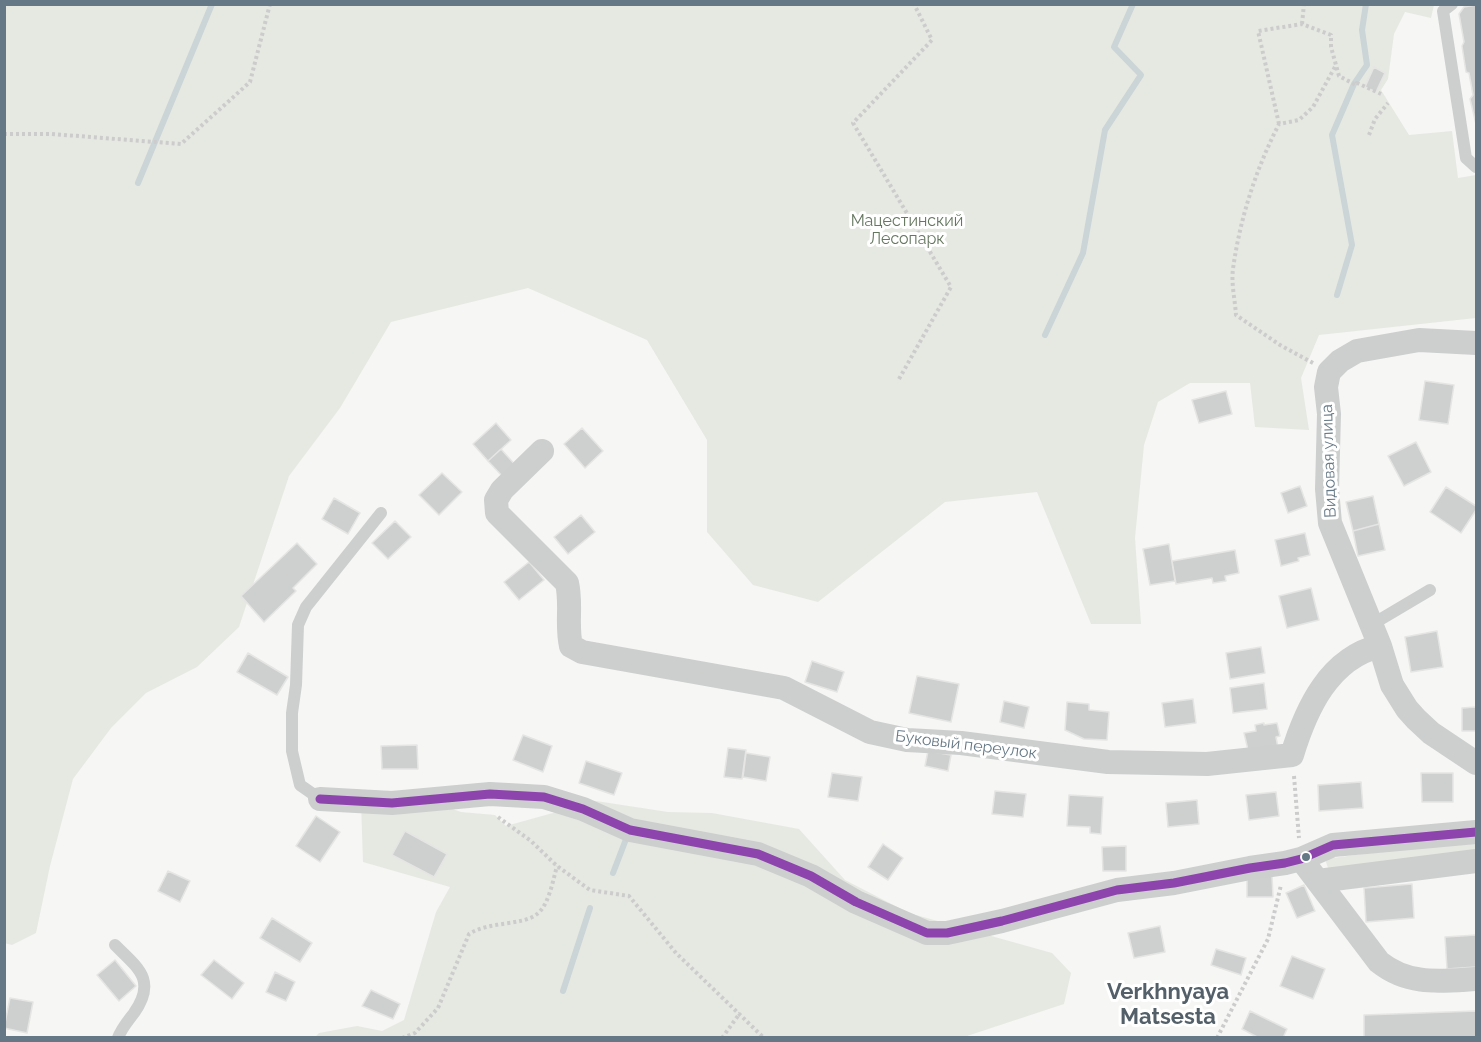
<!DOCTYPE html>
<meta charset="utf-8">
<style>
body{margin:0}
#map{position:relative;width:1481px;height:1042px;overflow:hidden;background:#f6f6f4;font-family:Raleway,sans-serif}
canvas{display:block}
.frame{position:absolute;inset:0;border:6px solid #657885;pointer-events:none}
</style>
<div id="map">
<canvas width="1481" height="1042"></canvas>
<div class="frame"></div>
</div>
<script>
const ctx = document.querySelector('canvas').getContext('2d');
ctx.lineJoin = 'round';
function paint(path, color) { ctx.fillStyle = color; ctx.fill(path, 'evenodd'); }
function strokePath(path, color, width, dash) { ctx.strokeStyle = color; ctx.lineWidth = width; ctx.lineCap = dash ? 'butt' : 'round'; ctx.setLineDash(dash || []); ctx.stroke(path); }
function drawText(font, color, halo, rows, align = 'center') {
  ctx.font = font + ' Raleway,sans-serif'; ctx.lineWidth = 6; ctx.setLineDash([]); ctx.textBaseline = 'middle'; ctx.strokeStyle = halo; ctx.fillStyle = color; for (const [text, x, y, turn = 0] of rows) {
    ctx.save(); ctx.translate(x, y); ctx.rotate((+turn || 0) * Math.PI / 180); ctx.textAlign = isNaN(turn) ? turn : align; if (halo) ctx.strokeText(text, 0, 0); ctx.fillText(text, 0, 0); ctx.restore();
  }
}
paint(new Path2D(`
 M4,5H1434L1431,18L1405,12L1394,34L1388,79L1381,90L1409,135L1452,131L1458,178L1476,175V318L1319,335L1301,378L1309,430L1255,427L1250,383H1190L1158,402L1144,445L1135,538L1141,624H1091L1037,492L945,502L818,602L753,585L707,532V440L647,340L528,288L391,322L340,408L289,476L239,627L197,667L146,693L111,728L73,779L50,866L36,933L12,945L4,943Z
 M427,800L461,812L495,815L506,826L596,801L668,812L712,813L799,829L845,880L909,913L1052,953L1071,973L1064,1004L964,1037L314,1038L319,1033L357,1026L382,1031L404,1020L436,912L450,887L363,862L361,802Z
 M1476,839V855L1329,871L1325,859Z`), '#e6e9e2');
strokePath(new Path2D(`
 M138,183L212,4
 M1337,295L1352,245L1332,135L1354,84L1367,65L1362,30L1366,4
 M1045,335L1083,253L1105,130L1141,75L1114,47L1133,4
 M613,873L628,834
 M563,991L590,908`), '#cbd4d6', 6);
const building = new Path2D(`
 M1476,5V124L1470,99L1473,95L1469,73L1466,72L1462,46L1464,42L1459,14L1464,7Z
 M1374,67L1385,73L1376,92L1365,87Z
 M1425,381L1454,385L1448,424L1419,420Z
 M1226,391L1232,414L1199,423L1192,400Z
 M496,423L511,440L488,461L473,444Z
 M582,428L603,451L585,468L564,444Z
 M1416,442L1431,472L1404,486L1388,456Z
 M501,449L517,467L504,478L488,461Z
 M442,473L462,492L439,515L419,495Z
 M1300,486L1307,506L1288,513L1281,493Z
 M1446,487L1476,506V510L1461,533L1430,512Z
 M1373,496L1379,524L1353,531L1346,502Z
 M334,498L360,513L348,534L322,519Z
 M581,515L595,532L568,554L554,537Z
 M395,521L411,537L388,559L372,543Z
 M1379,524L1385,550L1358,556L1353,531Z
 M1305,533L1310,555L1298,558L1299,561L1281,566L1275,540Z
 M297,543L317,564L293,588L296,591L264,622L241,596Z
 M1169,544L1175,581L1150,585L1143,549Z
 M1235,550L1239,573L1225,576L1226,581L1213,583L1212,578L1176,584L1172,561Z
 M529,562L544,580L519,600L504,582Z
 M1311,588L1319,620L1287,628L1279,596Z
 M1437,631L1443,667L1411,672L1405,637Z
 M1261,647L1265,673L1230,679L1226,653Z
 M248,653L288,677L277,695L237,672Z
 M812,661L844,672L837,692L805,682Z
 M917,676L959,684L951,722L909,713Z
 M1264,683L1267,709L1233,713L1230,688Z
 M1193,699L1196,723L1165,727L1162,703Z
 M1004,701L1029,707L1024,728L1000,722Z
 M1067,702L1089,704V710L1109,712L1107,740L1084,739L1065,730Z
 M1476,707V731H1462V708Z
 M1264,723V725L1277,723L1280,736L1276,737L1278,748L1249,754L1244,733L1256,731L1255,725Z
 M523,735L552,746L543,772L513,760Z
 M417,745L418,769H382L381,746Z
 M728,748L746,750L742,779L724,777Z
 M928,751L951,755L948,771L925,766Z
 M746,753L770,757L766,781L743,777Z
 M586,761L622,773L614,795L579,783Z
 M832,773L862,777L858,801L828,797Z
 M1421,773H1453V802H1422Z
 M1361,782L1363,808L1319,811L1318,785Z
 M995,791L1026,794L1023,817L992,814Z
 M1276,792L1279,816L1249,820L1246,795Z
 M1069,795L1103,797L1101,834L1090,833V827L1067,826Z
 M1197,800L1199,824L1168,827L1166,803Z
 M316,816L340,832L320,862L296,846Z
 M405,831L447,854L434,877L392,855Z
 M883,844L903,858L888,880L868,867Z
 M1126,846V871H1103L1102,847Z
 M168,871L190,881L180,902L158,891Z
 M1247,876H1272L1273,897H1247Z
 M1412,884L1414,918L1366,922L1364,888Z
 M1304,885L1315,911L1297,918L1286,893Z
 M272,918L312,943L300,962L260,938Z
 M1160,926L1165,952L1134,958L1128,933Z
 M1476,935V967L1447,969L1445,937Z
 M1216,949L1246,958L1241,975L1211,965Z
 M1292,956L1325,969L1313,999L1280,986Z
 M115,960L136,986L119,1001L97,975Z
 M214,960L244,983L232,999L201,975Z
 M275,972L295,982L286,1001L266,992Z
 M371,990L400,1004L393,1019L362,1006Z
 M10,998L33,1002L27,1033L4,1028Z
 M1250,1011L1287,1029L1283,1038H1259L1242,1029Z
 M1476,1011V1038H1364V1015Z`);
paint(building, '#ced0d0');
strokePath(building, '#e5e5e4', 1.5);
strokePath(new Path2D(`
 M1302,24L1304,4
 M1279,124L1258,31L1302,24L1331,35V47L1339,76L1356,85L1357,83L1381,94
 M4,134H52L181,144L250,82L270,4
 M1369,135L1375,119L1388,103
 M1313,363L1280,345L1236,315C1235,300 1231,283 1233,269C1240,218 1256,169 1279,124L1299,120L1313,107L1336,65
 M899,379L951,287L853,123L932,40L914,4
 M1294,776L1299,838
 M498,817L531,841L557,866L590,890L629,896L676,953L764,1038
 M402,1038L415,1033L438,1008L469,934C489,921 522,926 537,914C549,905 553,880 557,866
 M722,1038L740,1013
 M1217,1038L1268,939L1281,885`), '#ccc', 4, [3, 3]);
strokePath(new Path2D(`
 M1452,4L1443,11L1466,158L1476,167
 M1371,625L1430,590
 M320,799L300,785L292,751V713L296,685L298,625L306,607L381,513
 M115,945C138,968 157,980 134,1013C128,1021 121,1029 118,1038`), '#cdcfcf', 12);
strokePath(new Path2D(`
 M1476,343L1419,340L1357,351L1340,361L1329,372L1326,387L1329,414L1327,489L1330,523L1380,646L1392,685L1407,709L1416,719L1431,733L1476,763
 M542,451L502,490L496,500L497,513L567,583C572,605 566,624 571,646L582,652L784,688L870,732L907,740L961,743L1108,762L1207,764L1292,755C1306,709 1329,658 1380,646
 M320,799L392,803L490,794L544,797L583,809L630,830L758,854L811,876L856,902L927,933H947L1002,921L1117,890L1174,883L1250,868L1285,863L1301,859L1333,845L1476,832
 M1301,859L1379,962C1409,986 1441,981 1476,979
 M1318,881L1476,861`), '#cdcfcf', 24);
strokePath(new Path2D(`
 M320,799L392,803L490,794L544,797L583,809L630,830L758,854L811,876L856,902L927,933H947L1002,921L1117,890L1174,883L1250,868L1285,863L1301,859L1333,845L1476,832`), '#8e44ad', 9);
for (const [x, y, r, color] of [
 [1306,857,5,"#657885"]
]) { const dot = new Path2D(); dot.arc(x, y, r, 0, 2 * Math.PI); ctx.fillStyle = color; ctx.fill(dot); strokePath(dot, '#fff', 2); }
drawText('16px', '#667760', '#fff', [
 ["Мацестинский",907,221],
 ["Лесопарк",907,239]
]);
drawText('16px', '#657885', '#fff', [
 ["Видовая улица",1329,461,-92],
 ["Буковый переулок",966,745,7]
]);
drawText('bold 22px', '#53606a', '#fff', [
 ["Verkhnyaya",1168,992],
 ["Matsesta",1168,1017]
]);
</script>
